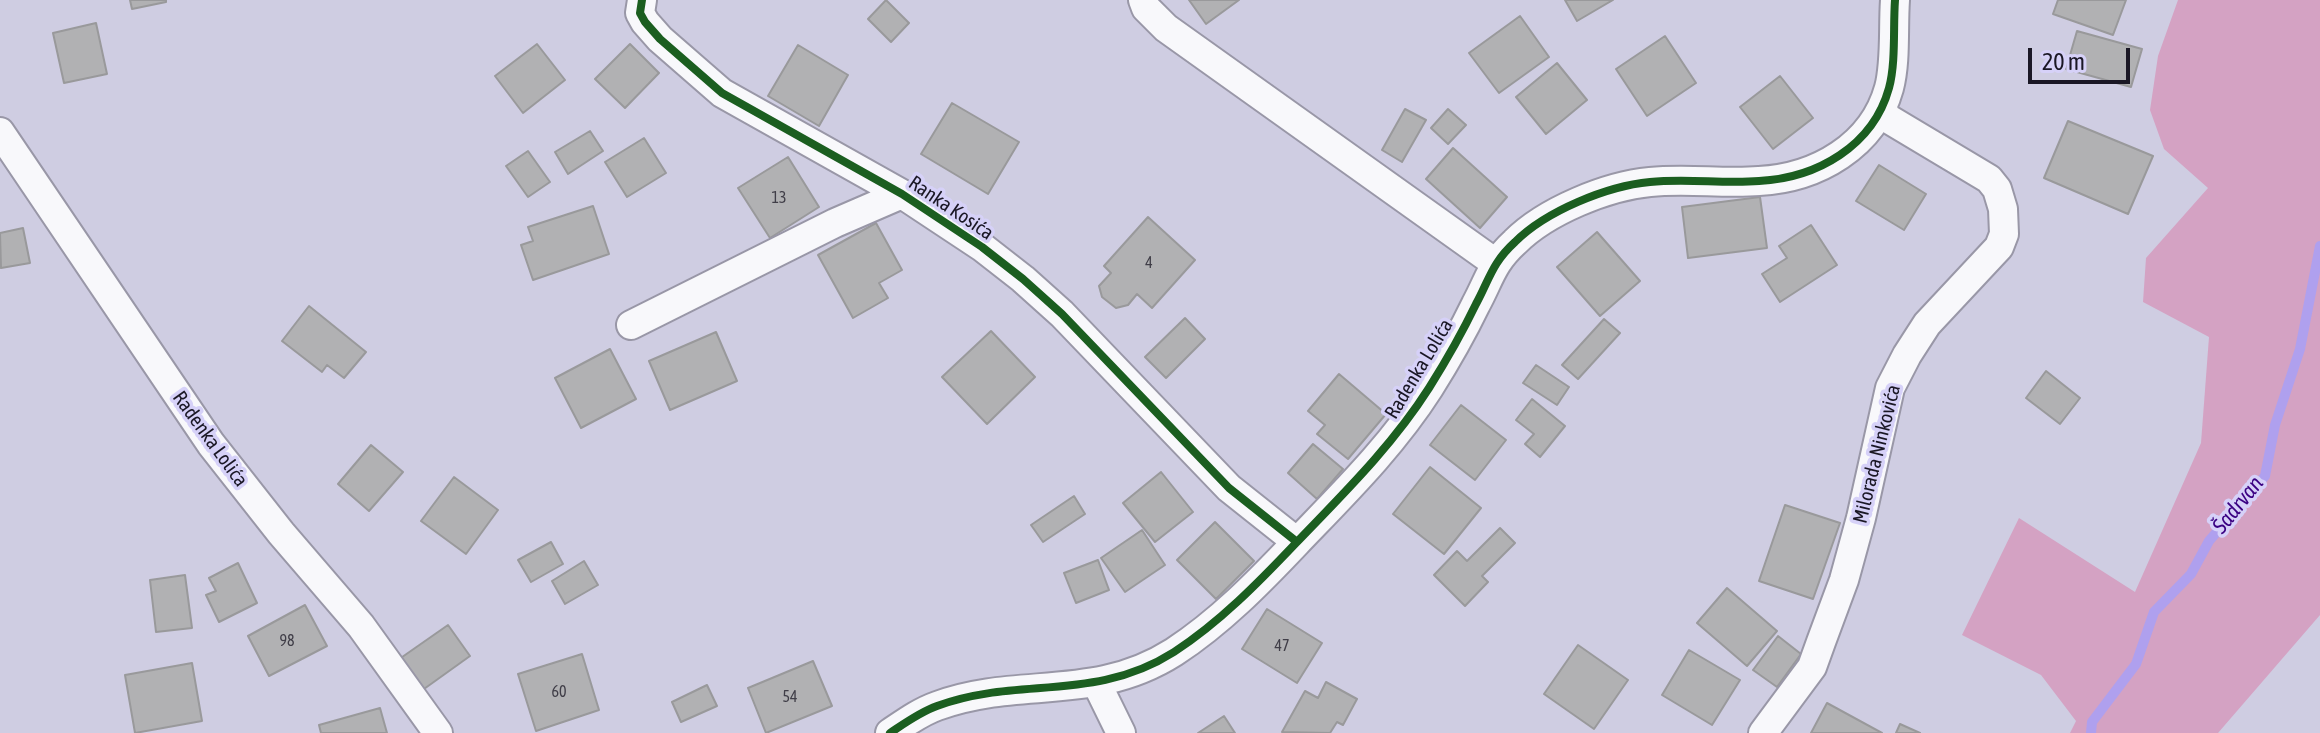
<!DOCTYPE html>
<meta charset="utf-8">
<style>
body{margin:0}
#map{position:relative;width:2320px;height:733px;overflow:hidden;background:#cfcde2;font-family:"Asap Condensed",sans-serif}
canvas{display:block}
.scale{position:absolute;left:2028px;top:48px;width:102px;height:36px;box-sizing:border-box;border:4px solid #1a1725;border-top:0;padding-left:10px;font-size:24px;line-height:28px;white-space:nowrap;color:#1a1725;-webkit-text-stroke:6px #d6d1f8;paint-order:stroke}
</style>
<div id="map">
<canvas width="2320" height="733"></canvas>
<div class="scale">20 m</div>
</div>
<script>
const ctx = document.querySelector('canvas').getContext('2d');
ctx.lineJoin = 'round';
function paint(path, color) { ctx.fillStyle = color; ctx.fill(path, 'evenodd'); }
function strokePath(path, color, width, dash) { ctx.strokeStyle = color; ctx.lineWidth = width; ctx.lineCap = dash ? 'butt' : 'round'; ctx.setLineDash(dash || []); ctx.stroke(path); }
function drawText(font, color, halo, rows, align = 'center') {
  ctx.font = font + ' "Asap Condensed",sans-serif'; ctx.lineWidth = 7; ctx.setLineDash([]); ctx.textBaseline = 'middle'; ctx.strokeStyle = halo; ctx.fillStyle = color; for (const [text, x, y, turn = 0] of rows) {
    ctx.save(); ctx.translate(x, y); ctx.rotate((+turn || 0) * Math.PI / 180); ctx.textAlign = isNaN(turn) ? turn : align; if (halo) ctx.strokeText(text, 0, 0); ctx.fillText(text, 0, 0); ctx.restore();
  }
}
paint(new Path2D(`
 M2178,0H2320V615L2218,733H2070L2076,721L2041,675L1962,635L2019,518L2135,592L2201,443L2209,337L2143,302L2146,258L2208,188L2164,149L2150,110L2158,56Z`), '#d4a2c3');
strokePath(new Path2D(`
 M2091,733L2092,722L2136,664L2154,612L2191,574L2209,541L2265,476L2275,425L2300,349L2320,246`), '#afa0ee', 10);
const building = new Path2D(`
 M130,0H166V2L132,9Z
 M886,0L909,23L891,42L868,19Z
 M1189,0H1239L1206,24Z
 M1565,0H1613L1577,21Z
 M2058,0H2126L2113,35L2053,14Z
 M1520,16L1549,57L1499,93L1469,53Z
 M96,23L107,74L64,83L53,33Z
 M2077,31L2142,49L2131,87L2066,69Z
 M1665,36L1696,83L1647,116L1616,69Z
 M537,44L565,80L523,113L495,76Z
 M630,44L659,73L625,108L595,79Z
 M798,45L848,75L819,126L768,96Z
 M1557,63L1587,100L1546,134L1516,97Z
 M1780,76L1813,118L1773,149L1740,107Z
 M952,103L1019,142L988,194L921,154Z
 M1405,109L1426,120L1402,162L1382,150Z
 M1448,109L1466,125L1448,144L1431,128Z
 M2068,121L2153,156L2128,214L2044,178Z
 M590,131L603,151L568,174L555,152Z
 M644,138L666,173L627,197L605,162Z
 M1453,148L1507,197L1480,228L1426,179Z
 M528,151L550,182L528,197L506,166Z
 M788,157L819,207L770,238L738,188Z
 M1879,165L1926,194L1904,230L1856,201Z
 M1760,197L1767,248L1688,258L1682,207Z
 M593,206L609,254L533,280L521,245L533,241L528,227Z
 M1148,217L1195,260L1152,308L1137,294L1128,305L1116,308L1102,297L1099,286L1111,273L1104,266Z
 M876,223L902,270L879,283L888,298L853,318L818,255Z
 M1811,225L1837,265L1780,302L1762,274L1787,258L1779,246Z
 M23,228L30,263L1,268L0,233Z
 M1597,232L1640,281L1600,316L1557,267Z
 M309,306L366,352L344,378L327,365L322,372L282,341Z
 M1185,318L1205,339L1166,378L1145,357Z
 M1604,319L1620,333L1578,379L1562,365Z
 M991,331L1035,377L987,424L942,377Z
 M716,332L737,381L670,410L649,361Z
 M610,349L636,399L581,428L555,378Z
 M1536,365L1569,387L1557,405L1523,383Z
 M2046,371L2080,398L2060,424L2026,398Z
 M1339,374L1386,414L1348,459L1317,434L1325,425L1308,411Z
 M1532,399L1565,426L1540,457L1525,444L1534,434L1516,420Z
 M1461,405L1506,440L1475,480L1430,445Z
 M1313,444L1343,469L1317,499L1288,473Z
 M371,445L403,472L369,511L338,484Z
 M1430,467L1481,508L1444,554L1393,514Z
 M1161,472L1193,512L1155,542L1123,503Z
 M454,477L498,510L466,554L421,521Z
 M1074,496L1085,514L1043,542L1031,525Z
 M1785,505L1840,523L1813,599L1759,581Z
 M1215,522L1254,561L1216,599L1177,560Z
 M1500,528L1515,543L1482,576L1488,582L1465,606L1434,575L1457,551L1467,561Z
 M1142,530L1165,565L1125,592L1101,558Z
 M551,542L563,564L531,582L518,560Z
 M1098,560L1109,590L1076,603L1064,573Z
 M584,561L598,585L565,604L552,581Z
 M238,563L257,603L219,622L206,595L216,591L209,578Z
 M185,575L192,628L156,632L150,580Z
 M1727,588L1777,631L1747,666L1697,623Z
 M305,605L327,646L269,676L248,636Z
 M1267,609L1322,643L1297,683L1242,649Z
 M448,625L470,656L417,694L395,662Z
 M1778,636L1801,654L1777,687L1753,670Z
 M1578,645L1628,680L1594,729L1544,694Z
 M1689,650L1740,680L1712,725L1662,695Z
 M582,654L599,710L536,731L518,674Z
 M813,661L832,706L766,733L748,688Z
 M192,663L202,721L135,733L125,675Z
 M1326,682L1357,699L1343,725L1337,722L1330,733L1282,732L1305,691L1318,698Z
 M707,685L717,706L681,722L672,702Z
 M1827,703L1882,733H1811Z
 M380,708L387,733H321L319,725Z
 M1224,716L1235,733H1198Z
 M1900,724L1920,733H1896Z`);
paint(building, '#b1b1b3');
strokePath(building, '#99999b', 2);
const minor = new Path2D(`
 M642,0L640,13L645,22L660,39L722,93L902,194L982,247L1023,279L1062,314L1229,488L1297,542
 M1143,0L1146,8L1166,28L1494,262
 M0,132L211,444L281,533L361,626L438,733
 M631,325L835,223L902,194
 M1097,684L1121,733
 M890,733C905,723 920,712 937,706C1018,676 1094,703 1174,652C1220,622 1259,582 1296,543C1344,493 1392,446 1429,388C1446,361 1462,333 1476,304C1490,278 1492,263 1515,242C1546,211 1607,186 1650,182C1687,178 1723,184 1759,181C1817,178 1873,146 1889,88C1896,62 1893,28 1895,0
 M1763,733L1812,667L1821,642L1844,580L1861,518L1890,388L1907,355L1927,324L1999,247L2004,234L2003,209L1997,189L1989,179L1887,118L1882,108`);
strokePath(minor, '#9997a7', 32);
strokePath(minor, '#f8f8fb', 28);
strokePath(new Path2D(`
 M642,0L640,13L645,22L660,39L722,93L902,194L982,247L1023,279L1062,314L1229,488L1297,542
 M890,733C905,723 920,712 937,706C1018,676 1094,703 1174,652C1220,622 1259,582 1296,543C1344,493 1392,446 1429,388C1446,361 1462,333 1476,304C1490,278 1492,263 1515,242C1546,211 1607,186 1650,182C1687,178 1723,184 1759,181C1817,178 1873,146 1889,88C1896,62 1893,28 1895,0`), '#1b5e20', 8);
drawText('16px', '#403e48', null, [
 ["13",779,198],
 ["4",1149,263],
 ["98",287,641],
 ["47",1282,646],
 ["60",559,692],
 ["54",790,697]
]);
drawText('20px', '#1a1725', '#d6d1f8', [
 ["Ranka Kosića",951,208,34],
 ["Radenka Lolića",1419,369,-59],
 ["Radenka Lolića",210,439,54],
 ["Milorada Ninkovića",1877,454,-76]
]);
drawText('italic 22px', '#3a0182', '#d6d1f8', [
 ["Šadrvan",2238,505,-51]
]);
</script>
